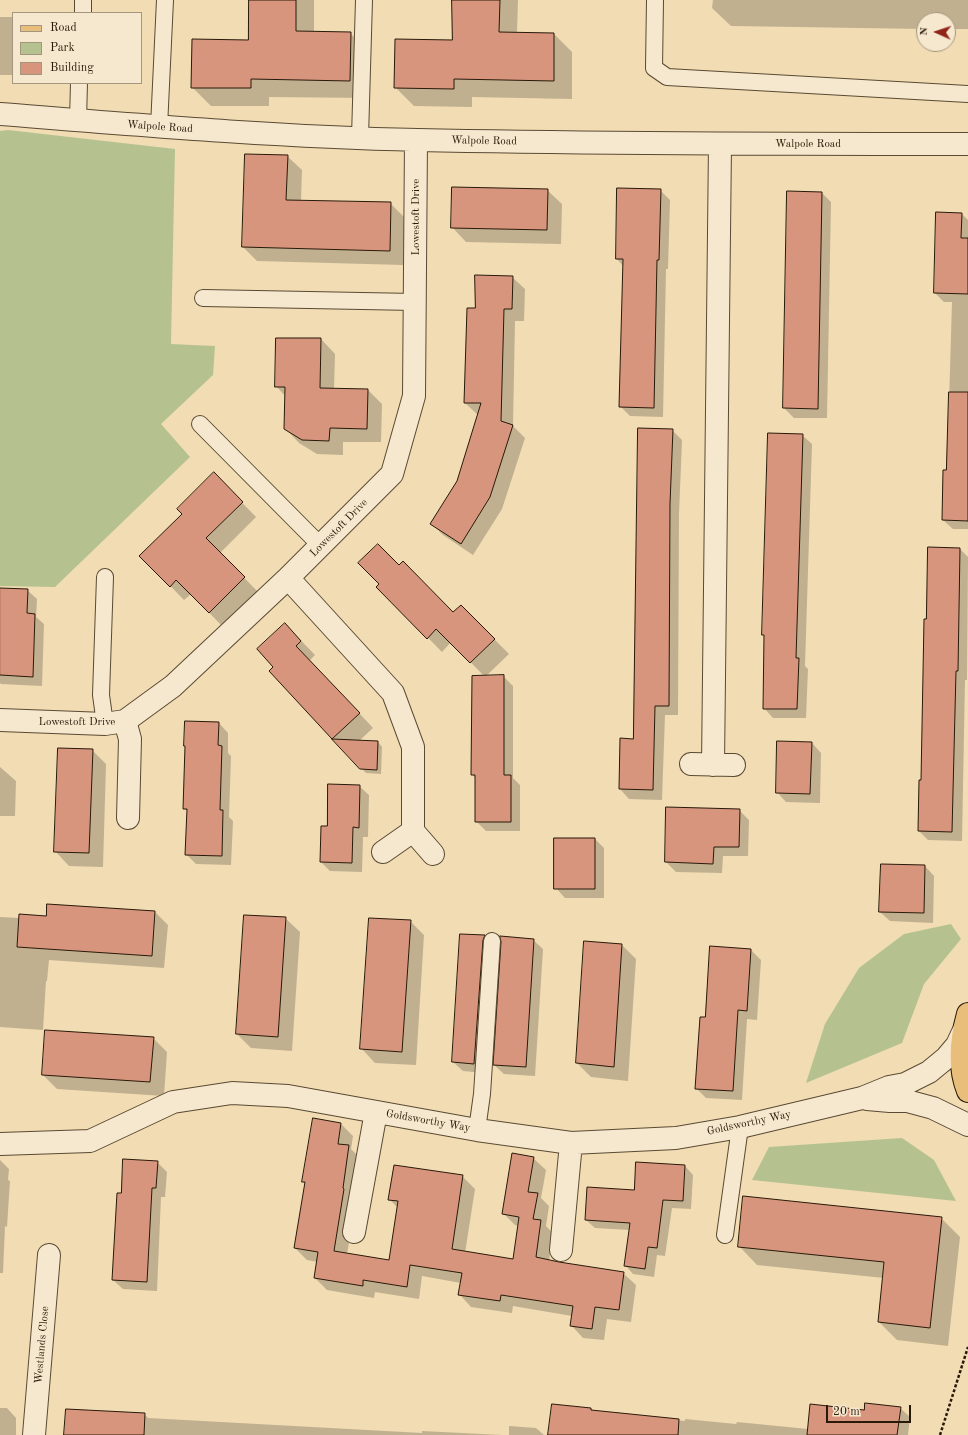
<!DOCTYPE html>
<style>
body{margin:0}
#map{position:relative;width:968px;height:1435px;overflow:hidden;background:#f1dcb3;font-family:"Old Standard TT",serif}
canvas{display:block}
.legend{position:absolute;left:12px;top:12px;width:130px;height:72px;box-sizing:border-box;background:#f6e8ce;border:1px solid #a4957f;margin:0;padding:5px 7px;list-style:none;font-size:12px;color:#281908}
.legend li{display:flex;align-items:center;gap:8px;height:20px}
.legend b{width:20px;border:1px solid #a4957f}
.north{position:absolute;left:916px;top:12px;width:40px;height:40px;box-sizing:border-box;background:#f6e8ce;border:1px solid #a4957f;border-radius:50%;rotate:273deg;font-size:11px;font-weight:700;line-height:16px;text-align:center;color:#281908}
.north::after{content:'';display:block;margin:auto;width:14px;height:18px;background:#8f2418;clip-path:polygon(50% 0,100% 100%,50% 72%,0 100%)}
.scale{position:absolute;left:826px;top:1405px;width:85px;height:18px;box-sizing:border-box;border:2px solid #281908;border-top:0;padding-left:5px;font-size:12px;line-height:14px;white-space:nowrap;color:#281908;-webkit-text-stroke:3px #f6e8ce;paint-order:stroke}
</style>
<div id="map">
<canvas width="968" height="1435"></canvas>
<ul class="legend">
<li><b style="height:5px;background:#e8be7a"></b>Road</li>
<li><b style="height:11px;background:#b5c290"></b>Park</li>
<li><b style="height:11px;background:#d8957e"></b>Building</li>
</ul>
<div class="north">N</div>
<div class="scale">20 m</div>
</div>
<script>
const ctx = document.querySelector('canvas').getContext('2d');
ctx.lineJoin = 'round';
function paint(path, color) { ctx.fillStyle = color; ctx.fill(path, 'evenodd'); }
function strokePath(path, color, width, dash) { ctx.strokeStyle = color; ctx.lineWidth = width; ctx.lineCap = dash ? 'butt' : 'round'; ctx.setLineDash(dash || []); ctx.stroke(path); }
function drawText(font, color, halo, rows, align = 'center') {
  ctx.font = font + ' "Old Standard TT",serif'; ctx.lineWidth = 4; ctx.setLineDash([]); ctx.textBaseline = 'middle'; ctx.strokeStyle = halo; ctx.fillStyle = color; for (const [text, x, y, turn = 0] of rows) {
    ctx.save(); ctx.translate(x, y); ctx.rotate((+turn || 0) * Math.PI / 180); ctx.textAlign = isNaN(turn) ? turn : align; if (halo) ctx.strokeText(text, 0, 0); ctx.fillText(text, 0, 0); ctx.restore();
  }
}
paint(new Path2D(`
 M8,130L175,149L171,344L215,346L213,375L161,424L190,457L55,587L0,586V131Z
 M951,924L961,939L924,984L902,1043L806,1083L825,1024L859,968L904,934Z
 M902,1138L934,1160L956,1201L752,1180L769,1147Z`), '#b5c290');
paint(new Path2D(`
 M250,0H314V33H350L369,52L368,98L269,97V106H211L192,87L249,41Z
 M453,0H518L517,33L554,34L572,52V99L472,97V107L414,106L395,87L453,41Z
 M713,0H968V29H948V20H924V29L731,26L712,8Z
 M0,17H13V75H0Z
 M246,155L287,156L302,170L301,201L390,203L405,218L403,265L257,261L243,247Z
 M547,190L562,204L561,244L466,242L452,227Z
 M660,190L670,200L668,269H666L663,417L630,416L620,406L623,266L617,259Z
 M822,193L831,202L827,418H794L784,408Z
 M962,214L968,220V529H953L943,520L947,471L952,302H944L935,293Z
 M512,277L525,289L524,321H515L513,426L525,438L502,509L473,555L443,535L431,523L458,482L478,415L465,403Z
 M321,339L335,354L334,389L368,390L382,404L381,442H343V455L317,454L299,443L285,428L286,397L276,386Z
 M672,430L682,440L679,514L678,715H665L662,800L629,799L620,789L621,739L634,740Z
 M802,435L812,444L805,666L808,669L806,718H773L764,708L765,637L763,635Z
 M214,474L256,517L220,553L258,592L223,627L191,594L184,600L141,556L183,514Z
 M960,549L968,557L967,680H965L962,841L928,840L919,831L927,620Z
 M399,566L454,614L461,606L509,654L485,677L503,676L513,686V778L520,785V831H486L476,821V779L472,774L485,677L451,642L442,652L378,587Z
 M0,589L27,590L37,599L36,617L44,624L42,686L1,684L0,683Z
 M285,624L315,655L310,660L373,728L359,741L378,742L382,747L381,774L366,773L270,671L275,667Z
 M219,723L228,733V753L231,756L229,817L233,821L231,865L196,864L186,854L188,812L184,808Z
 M812,743L821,753L820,803L786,802L777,792Z
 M92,750L106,764L103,867L69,866L55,851Z
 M0,767L16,781L15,816H0Z
 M359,786L369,795L368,837H363L362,872L330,871L321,862L328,827Z
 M739,810L749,820L748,856H723L722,873L676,872L666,862Z
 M595,839L604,848V898H565L556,888Z
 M925,866L934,876L933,923L890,921L880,912Z
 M48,905L155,912L168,925L164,968L49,960L47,981H46L43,1030L0,1027V917L20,918L47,917Z
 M285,918L300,932L292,1051L251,1048L237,1034Z
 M410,921L424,935L416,1065L375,1063L361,1048Z
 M461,935L484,936L494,946L484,1073L463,1071L453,1062Z
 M533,940L543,949L535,1076L504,1074L494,1065Z
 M585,942L622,945L636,959L628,1081L591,1077L577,1063Z
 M711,947L751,950L761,960L757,1020L747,1019L742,1100L706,1098L696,1088L706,1018Z
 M153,1038L167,1052L164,1096L57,1089L43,1075Z
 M341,1124L353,1136L351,1149L361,1159L356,1202L347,1254L389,1261L398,1208L390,1200L462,1176L475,1189L465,1253L513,1260L519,1226L515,1225L503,1213L533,1158L546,1170L541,1198L549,1206L546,1226L553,1233L549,1261L623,1273L636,1285L631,1322L607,1319L604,1340L583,1338L571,1325L572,1316L513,1306L512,1313L471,1307L459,1294L461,1283L422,1276L419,1299L375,1292L374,1298L327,1290L315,1278L318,1262L307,1260L295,1248L306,1184L303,1182Z
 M0,1160L9,1169L8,1180L10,1181L7,1227L5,1226L3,1273H0Z
 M157,1162L167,1172L165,1197H161L157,1291L123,1289L113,1280L122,1194Z
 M685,1166L693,1175L691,1209L672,1208L665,1256L657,1255L654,1277L633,1274L625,1265L630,1230L595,1228L586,1220L635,1191Z
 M941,1218L960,1237L948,1346L897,1340L879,1322L884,1278L757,1265L739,1246Z
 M553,1405L591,1409L594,1411L685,1421V1419L736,1424L737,1422L808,1429L865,1411L900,1408L910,1417L908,1435H549Z
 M0,1408H7L16,1418V1435H0Z
 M144,1414L148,1418L422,1433V1431L503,1435H65Z
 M509,1426L536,1428L544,1435H509Z`), '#0003');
const building = new Path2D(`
 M249,0H296V31L351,32L350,81L251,79V88H191L192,39L248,40Z
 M452,0H500L499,32L554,33V81L454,79V89L394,88L395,39L452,40Z
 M245,154L288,155L286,200L391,202L390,251L242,247Z
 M452,187L548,189L547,230L451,228Z
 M617,188L661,189L659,260H657L654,408L619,407L623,259H616Z
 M787,191L822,192L818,409L783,408Z
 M936,212L962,213L961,238H968V294L934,293Z
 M475,275L513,276L512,309H504L501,421L513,425L490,497L461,544L430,524L457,481L481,403H464L467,308H475Z
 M276,338H321L320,388L368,389L367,429L330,428L329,441L302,440L284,429L285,387H275Z
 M949,392H968V521L942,520L943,470H946Z
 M638,428L673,429L670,504L669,706H655L653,790L619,789L620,738L633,739Z
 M768,433L803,434L796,658H799L797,709H763L764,635H762Z
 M214,472L243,502L206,538L245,577L209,613L176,580L170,587L139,556L182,514L177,509Z
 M378,544L399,565L403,561L453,612L461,605L495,639L470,663L436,629L427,639L376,587L379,584L358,563Z
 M928,547L960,548L958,671H956L952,832L918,831L919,780H921L924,619H926Z
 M0,588L28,589L27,613L35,614L33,677L0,675Z
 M285,623L301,641L296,646L360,713L332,739L269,671L273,667L257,649Z
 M504,675V775H511V822H475V775H471L472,676Z
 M185,721L219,722L218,745L222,746L220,810H223L222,856L185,855L187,809H183L185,746H184Z
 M332,739L378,741L377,770L360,769Z
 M777,741L812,742L810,794L776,793Z
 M58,748L93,749L89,853L54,852Z
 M328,784L360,785L359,828L353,827L352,863L320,862L321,826H327Z
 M666,807L740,809L739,847H714L713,864L665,862Z
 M554,838H595V889H554Z
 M881,864L925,865L924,913L879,912Z
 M47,904L155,911L152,956L17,947L19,914L46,916Z
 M244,915L286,917L278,1037L236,1034Z
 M369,918L411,920L402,1052L360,1049Z
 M460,934L485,935L483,940L474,1064L452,1062Z
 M500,936L534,939L526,1067L493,1065L501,942Z
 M584,941L622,944L614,1067L576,1063Z
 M710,946L751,949L747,1011L738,1010L733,1091L695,1089L700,1017H705Z
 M45,1030L154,1037L150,1082L42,1075Z
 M313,1118L341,1123L338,1144L349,1145L343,1188L344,1189L334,1251L389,1260L398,1201L388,1200L394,1165L463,1175L452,1249L513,1259L519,1217L502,1214L512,1153L534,1157L528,1192L538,1193L533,1219L541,1220L536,1257L559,1262L624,1272L619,1310L595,1307L592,1329L570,1326L573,1306L501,1295L500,1301L458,1295L462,1273L410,1265L407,1287L363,1280V1286L314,1278L318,1252L294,1248L305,1182H302Z
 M123,1159L158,1161L156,1188H152L147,1282L112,1280L117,1193H121Z
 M636,1162L685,1165L683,1201L663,1200L657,1248L648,1247L645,1269L624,1266L630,1223L585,1220L587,1187L634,1190Z
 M743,1196L942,1217L930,1328L878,1322L884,1262L738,1247Z
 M865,1403L901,1407L897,1435H807L810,1404L864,1410Z
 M552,1404L591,1408V1410L679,1419L678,1435H548Z
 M66,1409L145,1413L144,1435H64Z`);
paint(building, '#d8957e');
strokePath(building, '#281908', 1);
const lane = new Path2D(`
 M655,0L654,68L667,77L968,94
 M83,13V0
 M78,120L79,83
 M159,127L165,0
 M360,137L364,0
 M203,298L415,302
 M200,424L321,546
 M105,577L101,695L105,724
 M477,1130L482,1094L492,941
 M725,1235L740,1127`);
const street = new Path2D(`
 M0,114C139,125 278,137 418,140C601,144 785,144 968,144
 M288,578L393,693L413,747V831
 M0,720L105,724L125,721L173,686L288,578L392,474L414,396L416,140
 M125,721L130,739L128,818
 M691,764L734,765
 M713,765L720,144
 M383,852L413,831L433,854
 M867,1099L890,1101H907L933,1108L968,1125
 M0,1144L90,1141L173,1102L232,1093L288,1096L477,1130L571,1143L676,1138L740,1127L862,1098L889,1087L905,1084L929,1072L946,1058L957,1045L964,1030
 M354,1232L376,1112
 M561,1250L571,1143
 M34,1435L49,1255`);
const primary = new Path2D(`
 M968,1014C961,1039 958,1066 968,1091`);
strokePath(lane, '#5a4a33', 18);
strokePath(street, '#5a4a33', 24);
strokePath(primary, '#281908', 24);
strokePath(new Path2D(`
 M940,1435L968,1347`), '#281908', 2.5, [3, 2]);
strokePath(lane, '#f6e8ce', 16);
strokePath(street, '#f6e8ce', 22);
strokePath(primary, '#e8be7a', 22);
drawText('11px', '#281908', '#f6e8ce', [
 ["Walpole Road",160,127,4],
 ["Walpole Road",484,141,1],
 ["Walpole Road",808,144],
 ["Lowestoft Drive",416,217,-90],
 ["Lowestoft Drive",339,528,-45],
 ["Lowestoft Drive",77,722],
 ["Goldsworthy Way",428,1121,10],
 ["Goldsworthy Way",749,1123,-12],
 ["Westlands Close",42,1345,-85]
]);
</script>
